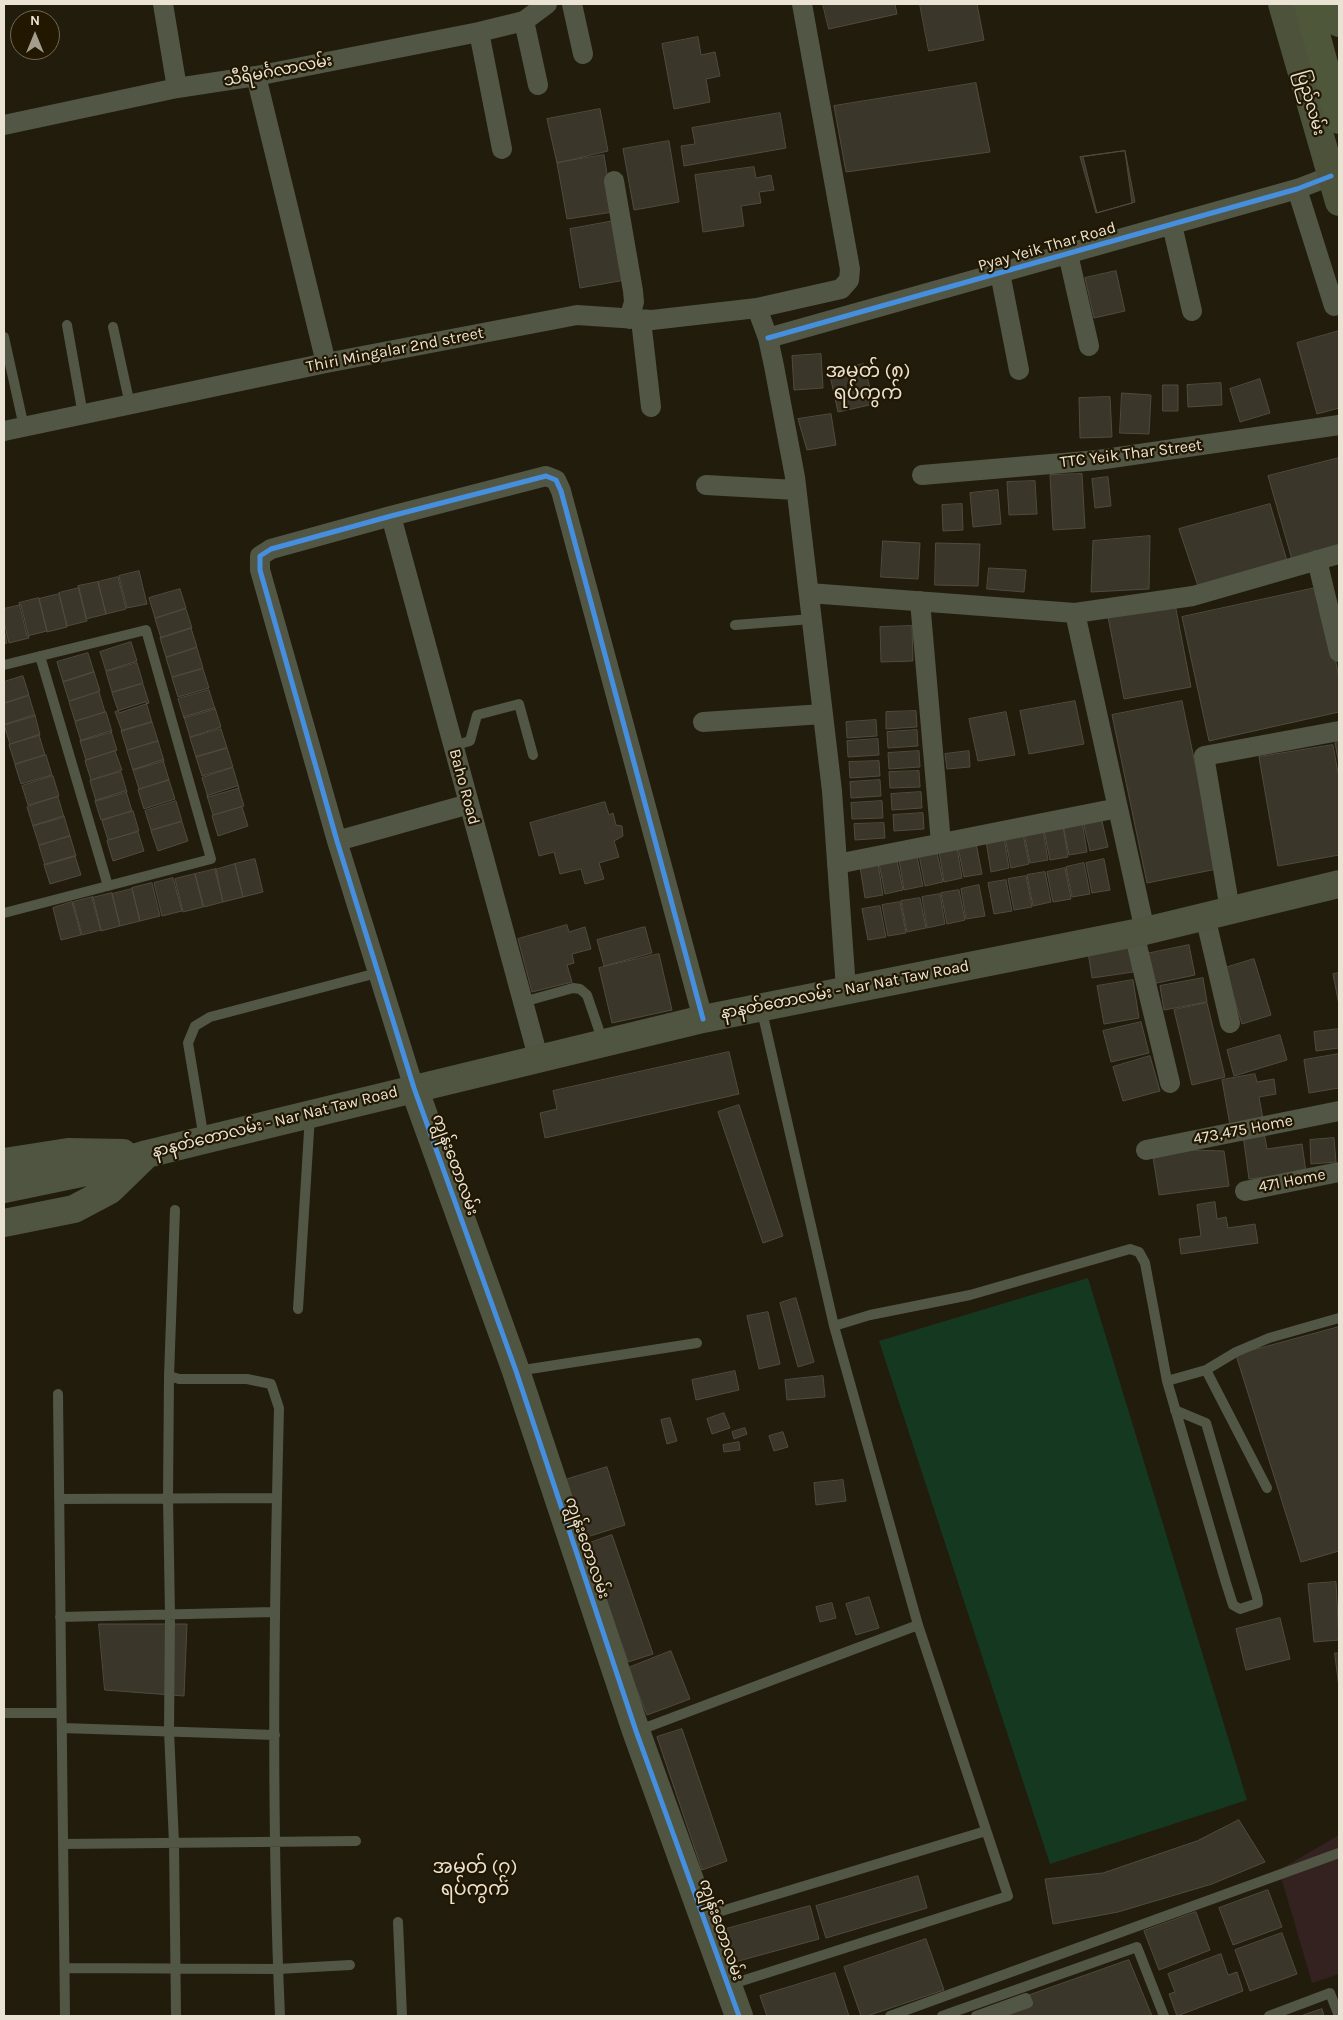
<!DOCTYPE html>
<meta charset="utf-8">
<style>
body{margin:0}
#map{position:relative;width:1343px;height:2020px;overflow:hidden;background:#221c0d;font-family:Karla,sans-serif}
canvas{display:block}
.frame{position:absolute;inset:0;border:5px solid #eae3d3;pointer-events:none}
.north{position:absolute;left:10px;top:10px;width:50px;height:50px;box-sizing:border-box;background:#221700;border:1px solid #726954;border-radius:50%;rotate:0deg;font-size:14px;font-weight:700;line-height:20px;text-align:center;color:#eae3d3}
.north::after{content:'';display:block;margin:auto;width:18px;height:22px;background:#a49d8e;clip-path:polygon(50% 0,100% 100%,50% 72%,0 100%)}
</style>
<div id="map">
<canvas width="1343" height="2020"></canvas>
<div class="frame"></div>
<div class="north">N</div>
</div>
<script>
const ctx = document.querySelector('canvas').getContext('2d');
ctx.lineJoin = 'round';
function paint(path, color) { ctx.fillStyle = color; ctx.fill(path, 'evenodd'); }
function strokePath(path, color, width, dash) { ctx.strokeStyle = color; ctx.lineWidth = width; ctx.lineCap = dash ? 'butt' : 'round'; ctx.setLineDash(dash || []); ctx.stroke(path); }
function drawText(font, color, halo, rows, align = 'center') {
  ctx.font = font + ' Karla,"Noto Sans Myanmar",sans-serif'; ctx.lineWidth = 4.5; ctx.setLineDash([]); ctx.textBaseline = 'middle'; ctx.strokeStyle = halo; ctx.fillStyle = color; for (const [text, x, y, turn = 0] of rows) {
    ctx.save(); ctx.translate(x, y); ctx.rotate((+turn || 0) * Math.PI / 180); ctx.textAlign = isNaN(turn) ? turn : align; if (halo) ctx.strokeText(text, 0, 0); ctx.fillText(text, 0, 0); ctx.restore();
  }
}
paint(new Path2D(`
 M1339,1835V1974L1312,1983L1279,1870Z`), '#342220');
paint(new Path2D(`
 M1088,1278L1247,1800L1050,1864L879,1341Z`), '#143920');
const building = new Path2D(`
 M823,4H895L897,14L829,29Z
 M920,4H977L984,40L929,51Z
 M698,37L701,55L715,52L720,76L706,79L710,102L674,109L662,44Z
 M976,83L990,152L846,172L834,106Z
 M600,109L608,151L557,163L547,119Z
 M780,113L786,148L684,166L681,146L695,144L692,128Z
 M669,141L679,202L634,210L623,149Z
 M1125,151L1135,202L1097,213L1083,157Z
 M1125,151L1132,203L1096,213L1080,157Z
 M604,155L613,212L567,219L557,163Z
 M754,167L756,178L771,175L774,190L759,192L761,203L741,206L744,226L703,232L695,175Z
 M614,221L625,280L580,288L570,229Z
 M1116,271L1125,311L1094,318L1085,278Z
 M1339,331V408L1317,414L1297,343Z
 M821,354L823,388L794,390L792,356Z
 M864,364L874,404L838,412L829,371Z
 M1260,379L1270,413L1240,422L1230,389Z
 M1221,383L1222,405L1188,407L1187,385Z
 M1163,385H1178V411H1163Z
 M1122,393L1151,395L1149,434L1120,433Z
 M1110,397L1112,437L1080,438L1079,398Z
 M831,414L836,445L807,450L798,419Z
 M1339,458V549L1293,563L1268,476Z
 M1082,474L1085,528L1053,530L1050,475Z
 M1108,477L1111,506L1095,508L1092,479Z
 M1035,481L1037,514L1009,515L1007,482Z
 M998,490L1001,524L973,527L970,493Z
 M962,504L963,530L943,531L942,505Z
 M1270,504L1288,564L1199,589L1179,529Z
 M1150,536L1149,589L1091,592L1093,541Z
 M883,541L920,543L918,579L881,577Z
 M936,543L980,544L978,586L935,585Z
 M989,568L1026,570L1024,592L987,589Z
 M139,571L147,604L127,608L119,576Z
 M118,577L126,609L106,614L98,582Z
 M98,582L106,614L86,619L78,586Z
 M1320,587L1339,677V712L1209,741L1182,617Z
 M79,588L87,621L67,626L59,593Z
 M180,589L186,608L155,618L149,598Z
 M59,594L67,627L47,632L39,599Z
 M39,598L47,631L27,636L19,603Z
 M1175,604L1191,687L1124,699L1108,617Z
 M21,605L29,638L9,643L4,622V609Z
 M186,609L192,628L161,638L155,619Z
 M912,626L913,661L881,662L880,627Z
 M191,628L197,647L166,657L160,638Z
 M4,629L7,643L4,644Z
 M131,642L137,661L106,671L100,652Z
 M197,648L203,668L172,677L166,658Z
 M88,653L94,672L63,682L57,662Z
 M137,663L143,683L112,692L106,672Z
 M203,669L209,688L178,697L172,678Z
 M94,672L100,691L69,701L63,682Z
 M23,676L29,695L4,703V682Z
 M143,684L149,703L119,713L112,693Z
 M209,690L215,709L184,718L178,699Z
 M99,692L105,712L75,721L69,702Z
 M29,696L35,716L4,725V704Z
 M1075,701L1084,744L1029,754L1020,711Z
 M1182,701L1217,869L1147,883L1112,715Z
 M146,702L152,722L122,731L115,712Z
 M215,708L221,727L190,737L184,717Z
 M916,711L917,727L886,729V712Z
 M106,712L112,732L81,741L75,722Z
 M1006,712L1015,755L978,761L969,719Z
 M35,715L40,735L10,744L4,725Z
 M876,720L877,736L847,738L846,722Z
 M152,722L158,741L127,750L121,731Z
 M221,729L227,748L196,757L190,738Z
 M917,730L918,746L888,748L887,732Z
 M111,731L117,750L86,760L80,741Z
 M39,735L45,755L15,764L9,745Z
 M878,739L879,755L848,757L847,741Z
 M158,741L164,761L133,770L127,751Z
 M1339,742V764L1335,743Z
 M1333,745L1339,778V855L1278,866L1259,757Z
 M227,748L233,767L202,776L196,757Z
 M115,751L122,770L91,780L85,761Z
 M919,751L920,767L889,769L888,753Z
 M969,751L970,767L947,769L945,754Z
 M46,755L52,775L21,784L15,765Z
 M163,760L169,780L139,789L133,770Z
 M879,761L880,776L850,778L849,762Z
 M233,768L239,788L208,797L202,778Z
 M919,771L920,787L890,788L889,772Z
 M121,772L127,792L96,801L90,781Z
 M53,776L59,796L28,805L22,786Z
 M169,780L175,799L144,809L138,790Z
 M880,780L881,796L851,798L850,782Z
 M238,786L244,806L213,815L207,796Z
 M126,791L132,811L101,820L95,801Z
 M921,792L922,808L892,810L891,794Z
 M58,797L64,817L33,826L27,807Z
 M176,801L182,821L151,830L145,811Z
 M882,801L883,818L852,819L851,803Z
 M605,802L609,815L613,813L616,825L622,826L623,836L614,841L619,857L599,863L604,879L585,884L581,869L560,874L554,852L539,856L530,823Z
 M242,807L248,826L218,836L212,816Z
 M133,811L139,831L108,840L102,821Z
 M923,813L924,829L894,831L893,815Z
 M64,816L70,836L39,845L33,826Z
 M1101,817L1108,847L1090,851L1083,821Z
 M1082,821L1087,852L1069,855L1063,825Z
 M182,822L188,841L158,851L151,831Z
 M884,823L885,838L855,840L854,824Z
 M1063,826L1068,857L1050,860L1044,830Z
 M1043,830L1048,860L1030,863L1024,833Z
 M138,832L144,851L113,861L107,841Z
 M1023,834L1029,864L1011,868L1005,837Z
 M70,836L76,856L45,865L39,846Z
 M1004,838L1009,868L991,872L986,841Z
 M976,843L982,874L964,877L958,847Z
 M957,848L962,878L944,882L939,851Z
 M937,852L943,882L925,886L919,855Z
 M75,856L81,875L50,884L44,865Z
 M917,856L923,886L904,890L899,859Z
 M255,859L263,892L243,897L235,864Z
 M1104,859L1110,890L1092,893L1086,863Z
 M897,860L903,890L885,894L879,863Z
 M1084,863L1090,894L1072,897L1066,867Z
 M235,864L243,897L223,902L215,870Z
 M878,864L883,895L865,898L860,867Z
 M1065,868L1071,899L1053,902L1047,872Z
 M216,869L223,902L204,907L195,874Z
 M1045,872L1051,902L1033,906L1027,875Z
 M195,874L203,907L183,912L175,879Z
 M1026,876L1032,907L1014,910L1008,879Z
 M173,878L182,911L162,916L154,883Z
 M1006,880L1012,911L994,914L988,883Z
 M152,883L160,916L140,921L132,888Z
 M979,885L985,916L966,919L961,889Z
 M132,889L140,921L120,926L112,894Z
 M959,890L965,920L947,924L941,893Z
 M112,893L120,926L101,931L92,898Z
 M940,894L945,924L927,928L922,897Z
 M93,897L101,930L82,935L73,902Z
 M920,898L926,928L907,932L901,901Z
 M72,902L81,935L61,940L53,908Z
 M900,902L906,933L888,936L882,905Z
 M880,906L886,937L868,940L862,909Z
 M567,925L569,932L585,927L591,949L572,954L574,963L567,965L572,982L532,992L518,939Z
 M645,927L652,953L604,966L597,940Z
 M1189,945L1195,975L1152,984L1146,954Z
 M1129,946L1133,972L1092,978L1088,952Z
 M659,954L672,1010L612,1023L599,968Z
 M1254,959L1271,1015L1242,1024L1225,968Z
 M1339,973V1005L1333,974Z
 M1203,978L1207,1002L1164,1010L1160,986Z
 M1133,980L1139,1018L1104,1024L1097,986Z
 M1207,1003L1225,1077L1192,1085L1174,1010Z
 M1141,1022L1149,1053L1111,1062L1103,1031Z
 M1339,1029V1048L1316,1051L1314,1032Z
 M1280,1035L1287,1060L1234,1076L1227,1050Z
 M729,1052L739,1094L545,1138L540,1113L557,1109L553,1091Z
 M1339,1054V1088L1309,1093L1304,1060Z
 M1150,1056L1160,1091L1123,1101L1113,1067Z
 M1255,1074L1257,1082L1274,1079L1276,1094L1259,1097L1263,1119L1230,1125L1222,1080Z
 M739,1105L783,1236L763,1243L718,1112Z
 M1264,1132L1267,1149L1302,1144L1306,1172L1249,1179L1243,1135Z
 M1334,1138L1336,1162L1311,1164L1310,1140Z
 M1192,1150L1224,1151L1229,1186L1159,1195L1153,1157Z
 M1215,1202L1217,1219L1226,1217L1228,1228L1255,1224L1258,1243L1181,1254L1179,1239L1201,1236L1197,1205Z
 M796,1298L814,1362L798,1367L780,1303Z
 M768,1312L780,1364L759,1369L747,1316Z
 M1339,1327V1551L1301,1562L1236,1355Z
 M735,1371L739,1390L696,1400L692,1380Z
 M823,1376L825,1397L787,1400L785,1380Z
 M724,1413L730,1428L712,1434L707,1419Z
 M670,1418L677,1441L667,1444L661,1420Z
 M745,1428L747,1434L734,1439L732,1432Z
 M783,1432L788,1447L774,1451L769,1436Z
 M739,1442L740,1450L724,1452L723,1445Z
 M607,1467L625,1525L584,1538L565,1480Z
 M843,1480L846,1501L816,1505L814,1483Z
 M612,1535L653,1654L628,1662L587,1544Z
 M1336,1582L1339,1640L1314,1642L1308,1584Z
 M869,1597L879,1628L856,1635L846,1604Z
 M832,1603L836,1618L820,1622L816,1607Z
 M1280,1618L1290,1659L1246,1670L1236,1629Z
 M99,1624H187L184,1696L105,1690Z
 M671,1651L690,1699L647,1715L628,1668Z
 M1335,1653H1339V1687Z
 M682,1729L727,1861L702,1870L657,1737Z
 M1239,1820L1265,1862L1212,1884L1118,1912L1053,1924L1045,1879L1103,1873L1197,1841Z
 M918,1876L927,1908L826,1938L816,1906Z
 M1268,1890L1282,1927L1233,1945L1219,1908Z
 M810,1906L819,1939L735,1962L726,1929Z
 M1196,1912L1210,1950L1159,1970L1144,1931Z
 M1282,1933L1297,1974L1250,1991L1235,1950Z
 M926,1939L944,1990L867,2016H861L844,1967Z
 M1221,1954L1228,1975L1237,1972L1243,1991L1177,2016L1169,1994L1175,1992L1168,1974Z
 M1129,1960L1152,2016H970Z
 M835,1973L849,2016H767L760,1996Z
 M1322,2009L1324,2016H1301Z`);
paint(building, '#3b362a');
strokePath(building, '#504b3e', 1);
strokePath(new Path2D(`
 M67,325L83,415
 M113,327L130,405
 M4,337L24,427
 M735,625L812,619
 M40,656L108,886
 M4,665L146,630L211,859L4,913
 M453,746L470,741L477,715L519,704L533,755
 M523,1002L573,988L580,989L587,995L603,1042
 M204,1139L188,1043L195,1026L210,1017L377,973
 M175,1210L169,1376L179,1379H247L271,1384L279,1408C274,1611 271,1813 280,2016
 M298,1309L310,1115
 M834,1326L870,1315L970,1295L1130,1249L1139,1252L1145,1263L1167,1381L1206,1370L1236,1352L1269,1338L1339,1318
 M1206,1370L1267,1488
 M517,1371L697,1343
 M169,1376L168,1498L170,1615L169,1731L174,1843L176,2016
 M1167,1381L1226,1583L1233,1605L1240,1609L1258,1603L1257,1597L1206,1423L1175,1410
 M58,1394L65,2016
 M59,1499L277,1498
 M60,1617L274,1612
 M4,1713H61
 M62,1728L275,1735
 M637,1731L918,1625
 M63,1844L356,1841
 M705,1916L986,1831
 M398,1922L402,2016
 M65,1968L278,1969L350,1965
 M729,1985L1008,1896L918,1625L834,1326L761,1007
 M890,2016L1339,1853
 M942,2016L1137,1947L1164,2016
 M976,2016L1026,1998L1028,2003L991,2016
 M1269,2016L1330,1993L1339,2016`), '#525645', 10);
strokePath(new Path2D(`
 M163,4L177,88
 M572,4L583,54
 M524,21L538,85
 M479,32L502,149
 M256,76L326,363
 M4,125L177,88L256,76L479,32L524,21L547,4
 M614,181L633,291L634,302L629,319
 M1297,189L1334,306
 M1172,225L1192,311
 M1068,254L1089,346
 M1000,273L1019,370
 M757,308L841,289L849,280L850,269L802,4
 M641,320L651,407
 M768,338L1297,189L1331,176
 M4,431L326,363L577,315L652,320L757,308L768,338L774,366L795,477L832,791L846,989
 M922,475L1098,460L1339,425
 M706,485L796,490
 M391,516L538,1057
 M1317,560L1339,652
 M809,593L1075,613L1193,596L1339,554
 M920,601L941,843
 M1075,613L1145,931
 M703,722L823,714
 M337,841L469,804
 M837,864L1118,808
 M1230,910L1204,756L1339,731
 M1205,916L1230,1023
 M1134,933L1170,1083
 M414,1088L337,841L260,570V556L271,549L391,516L546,476L556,480L561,491L703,1019
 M1146,1150L1339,1111
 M1245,1191L1339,1172`), '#525645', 20);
strokePath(new Path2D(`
 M414,1088L516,1371L636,1731L739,2016
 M4,1162L68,1152L123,1153
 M4,1189L91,1171L147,1154L204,1140L703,1019L1145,931L1339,884
 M4,1223L74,1209L110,1190L143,1158`), '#4f5540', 28);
strokePath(new Path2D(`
 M1282,4L1339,202`), '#4c533a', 28);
strokePath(new Path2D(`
 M1308,4L1339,120
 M1334,4L1339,23`), '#4f573b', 28);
strokePath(new Path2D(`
 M768,338L1297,189L1331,176
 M703,1019L561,491L556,480L546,476L391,516L271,549L260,556V570L337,841L414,1088L516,1371L636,1731L739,2016`), '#468fdf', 5);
drawText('16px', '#eae3d3', '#221700', [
 ["သီရိမင်္ဂလာလမ်း",278,71,-11],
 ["ပြည်လမ်း",1310,103,74],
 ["Pyay Yeik Thar Road",1047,247,-16],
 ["Thiri Mingalar 2nd street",395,350,-11],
 ["TTC Yeik Thar Street",1131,454,-7],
 ["Baho Road",464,787,75],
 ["နာနတ်တောလမ်း - Nar Nat Taw Road",845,990,-11],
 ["နာနတ်တောလမ်း - Nar Nat Taw Road",275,1122,-14],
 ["473,475 Home",1243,1130,-11],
 ["ကျွန်းတောလမ်း",455,1165,70],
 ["471 Home",1292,1181,-11],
 ["ကျွန်းတောလမ်း",587,1548,71],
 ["ကျွန်းတောလမ်း",721,1930,71]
]);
drawText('19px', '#eae3d3', '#221700', [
 ["အမှတ် (၈)",868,372],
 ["ရပ်ကွက်",868,394],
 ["အမှတ် (၇)",475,1868],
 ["ရပ်ကွက်",475,1890]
]);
</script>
